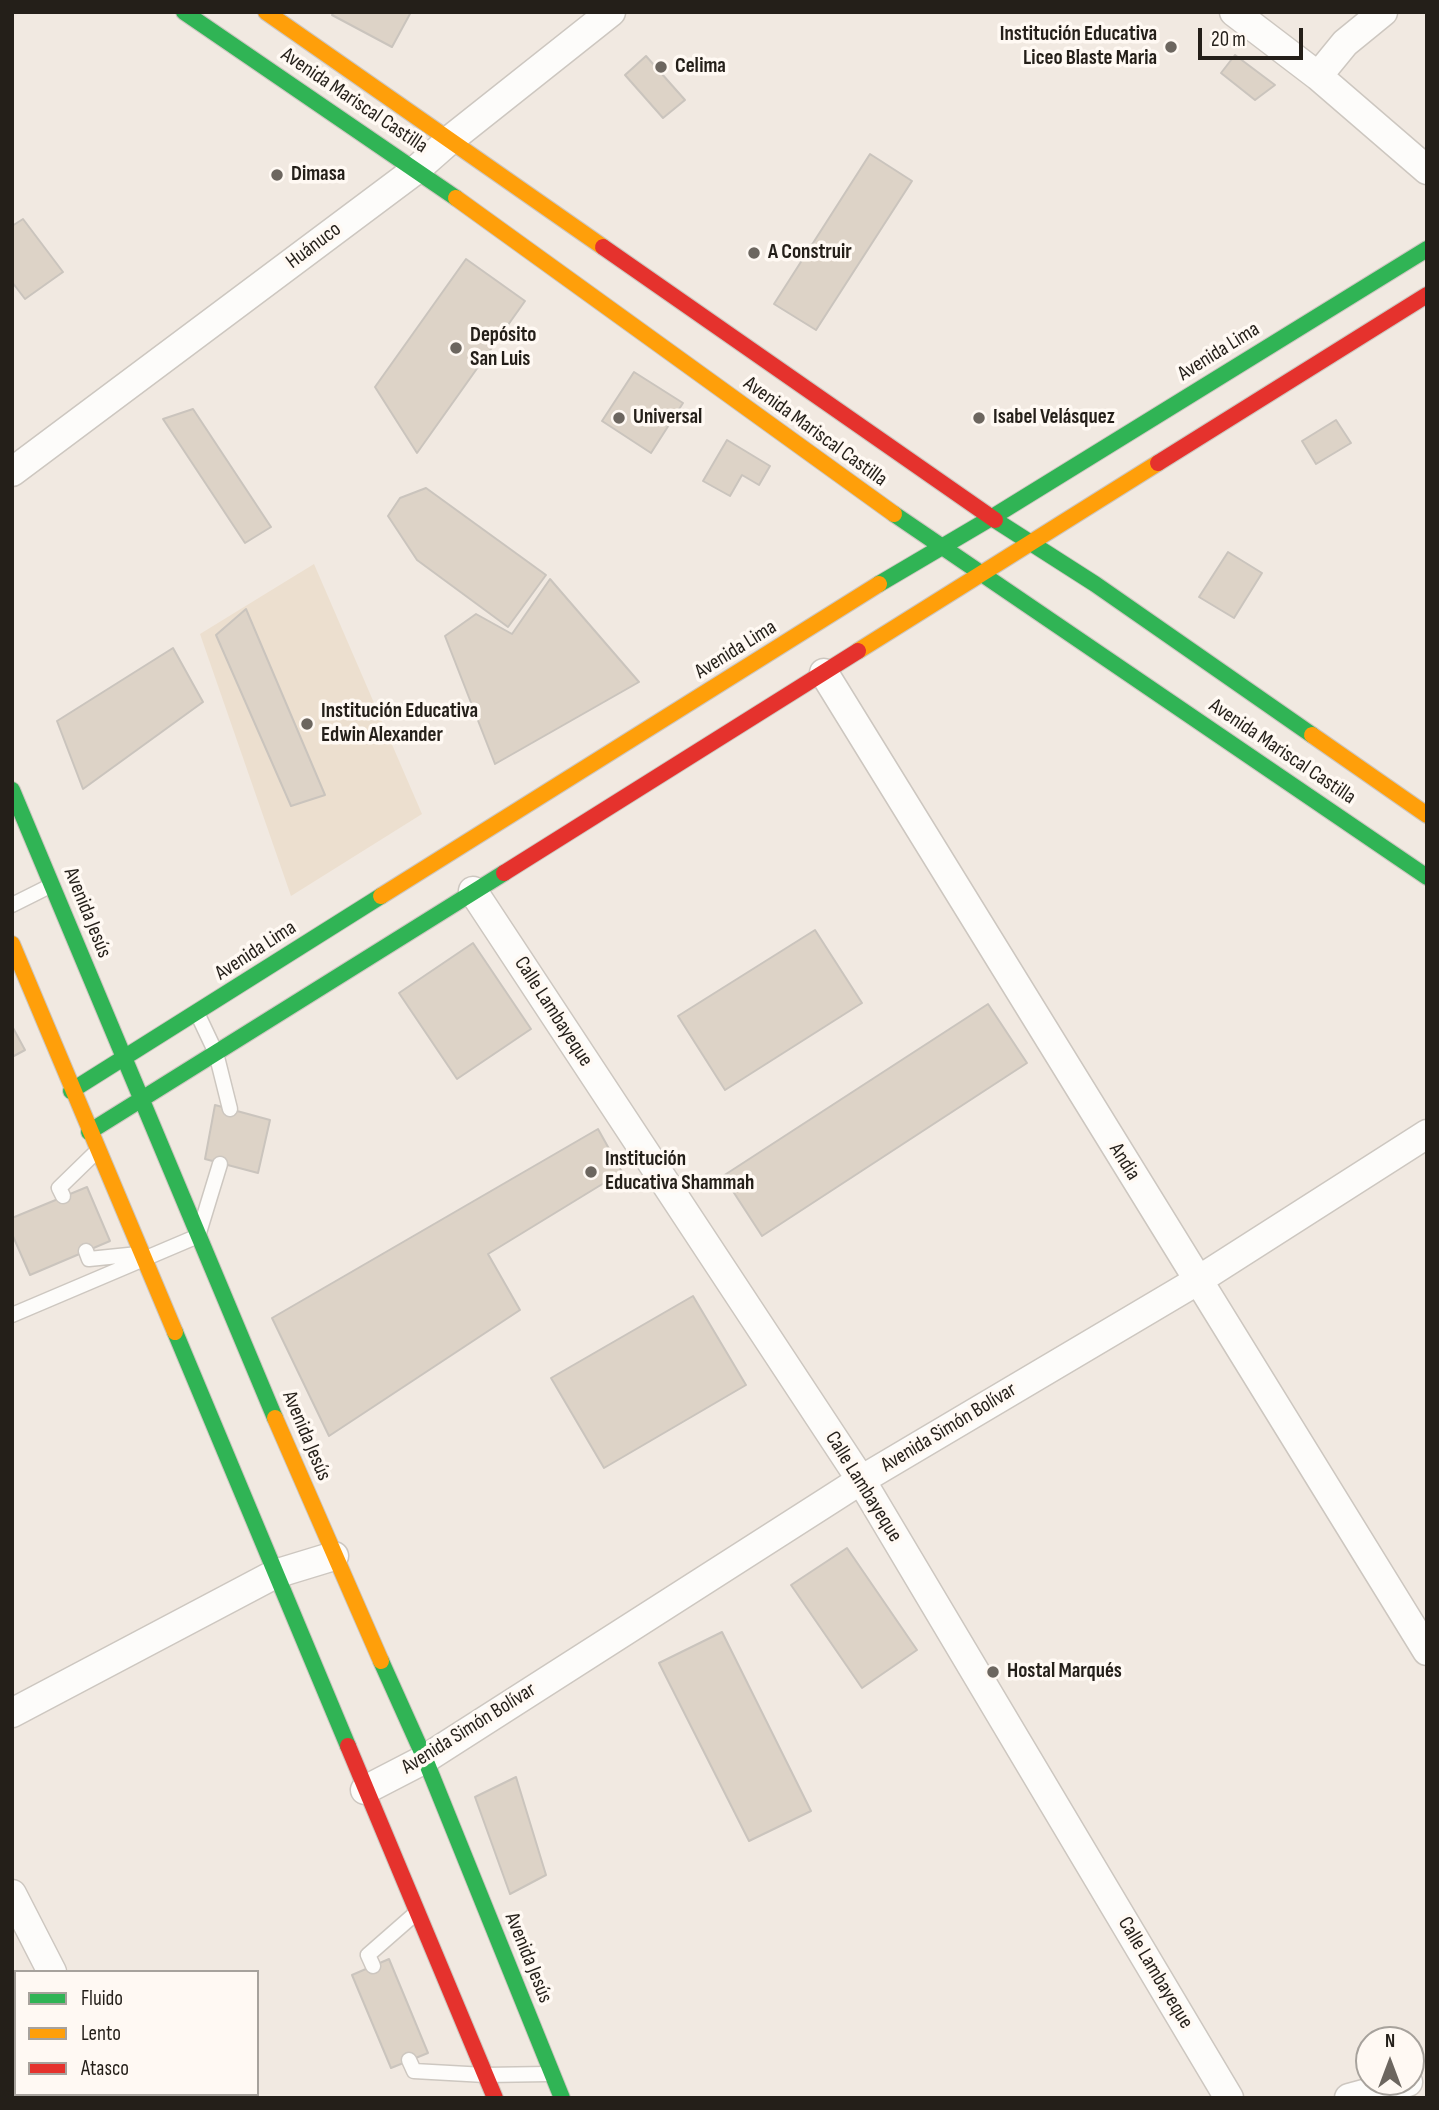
<!DOCTYPE html>
<meta charset="utf-8">
<style>
body{margin:0}
#map{position:relative;width:1439px;height:2110px;overflow:hidden;background:#f1e9e1;font-family:"Sofia Sans Condensed",sans-serif}
canvas{display:block}
.frame{position:absolute;inset:0;border:14px solid #241f19;pointer-events:none}
.legend{position:absolute;left:14px;top:1970px;width:245px;height:126px;box-sizing:border-box;background:#fff9f3;border:2px solid #a7a29c;margin:0;padding:9px 12px;list-style:none;font-size:21px;color:#241f19}
.legend li{display:flex;align-items:center;gap:14px;height:35px}
.legend b{width:35px;border:2px solid #a7a29c}
.north{position:absolute;left:1355px;top:2026px;width:70px;height:70px;box-sizing:border-box;background:#fff9f3;border:2px solid #a7a29c;border-radius:50%;rotate:0deg;font-size:19px;font-weight:700;line-height:28px;text-align:center;color:#241f19}
.north::after{content:'';display:block;margin:auto;width:24px;height:32px;background:#6c665f;clip-path:polygon(50% 0,100% 100%,50% 72%,0 100%)}
.scale{position:absolute;left:1198px;top:28px;width:105px;height:32px;box-sizing:border-box;border:4px solid #241f19;border-top:0;padding-left:9px;font-size:21px;line-height:24px;white-space:nowrap;color:#241f19;-webkit-text-stroke:5px #fff9f3;paint-order:stroke}
</style>
<div id="map">
<canvas width="1439" height="2110"></canvas>
<div class="frame"></div>
<ul class="legend">
<li><b style="height:9px;background:#30b455"></b>Fluido</li>
<li><b style="height:9px;background:#ff9f0a"></b>Lento</li>
<li><b style="height:9px;background:#e5322d"></b>Atasco</li>
</ul>
<div class="north">N</div>
<div class="scale">20 m</div>
</div>
<script>
const ctx = document.querySelector('canvas').getContext('2d');
ctx.lineJoin = 'round';
function paint(path, color) { ctx.fillStyle = color; ctx.fill(path, 'evenodd'); }
function strokePath(path, color, width, dash) { ctx.strokeStyle = color; ctx.lineWidth = width; ctx.lineCap = dash ? 'butt' : 'round'; ctx.setLineDash(dash || []); ctx.stroke(path); }
function drawText(font, color, halo, rows, align = 'center') {
  ctx.font = font + ' "Sofia Sans Condensed",sans-serif'; ctx.lineWidth = 7; ctx.setLineDash([]); ctx.textBaseline = 'middle'; ctx.strokeStyle = halo; ctx.fillStyle = color; for (const [text, x, y, turn = 0] of rows) {
    ctx.save(); ctx.translate(x, y); ctx.rotate((+turn || 0) * Math.PI / 180); ctx.textAlign = isNaN(turn) ? turn : align; if (halo) ctx.strokeText(text, 0, 0); ctx.fillText(text, 0, 0); ctx.restore();
  }
}
paint(new Path2D(`
 M314,564L422,814L291,896L200,634Z`), '#ecdfcf');
const building = new Path2D(`
 M334,12H411L392,47L332,15Z
 M1235,55L1275,85L1255,100L1221,73Z
 M646,56L685,100L663,118L625,75Z
 M870,154L912,181L816,330L774,304Z
 M23,219L63,272L25,299L12,282V226Z
 M466,259L525,301L417,453L375,387Z
 M634,372L683,403L651,453L602,421Z
 M193,409L271,527L245,543L163,419Z
 M1336,420L1351,443L1316,464L1302,441Z
 M727,440L770,466L759,485L742,475L730,496L703,481Z
 M426,488L546,575L508,627L417,560L388,516L400,498Z
 M1228,552L1262,573L1234,618L1199,597Z
 M550,579L639,682L495,764L445,636L476,614L512,634Z
 M246,609L325,795L291,806L216,635Z
 M173,648L203,702L83,789L57,721Z
 M815,930L862,1003L725,1090L678,1016Z
 M473,943L531,1029L457,1079L399,993Z
 M988,1004L1027,1063L762,1236L723,1176Z
 M12,1026L25,1050L12,1057Z
 M215,1105L270,1120L258,1173L205,1159Z
 M598,1129L622,1172L488,1254L520,1310L329,1436L272,1318Z
 M87,1187L110,1241L30,1275L12,1234V1218Z
 M693,1296L746,1385L604,1468L551,1378Z
 M847,1548L917,1650L862,1688L791,1585Z
 M722,1632L811,1811L749,1841L659,1663Z
 M516,1777L546,1875L510,1894L475,1797Z
 M389,1959L428,2053L391,2068L352,1975Z`);
paint(building, '#ddd3c7');
strokePath(building, '#cac4bd', 2);
const lane = new Path2D(`
 M12,905L48,887
 M198,1015L216,1053L230,1109
 M63,1196L59,1188L96,1152
 M86,1251L89,1259L138,1254
 M12,1315L198,1236L220,1164
 M373,1966L368,1955L416,1913
 M409,2060L414,2071L485,2075L548,2074`);
const street = new Path2D(`
 M1234,12L1318,76L1427,170
 M1318,76L1345,43L1383,12
 M12,472L417,169L451,139L611,12
 M824,673L1427,1651
 M473,891L861,1480L1229,2098
 M12,1713L275,1574L334,1556
 M365,1790L425,1759L861,1480L1197,1281L1427,1134
 M12,1894L52,1972
 M114,2094L115,2098
 M1349,2098L1408,2082`);
const fast = new Path2D(`
 M184,12L456,198
 M894,514L1427,877
 M995,520L1095,584L1312,735
 M879,584L991,518L1427,249
 M12,790L275,1418
 M71,1091L381,896
 M89,1132L504,873
 M175,1332L348,1746
 M381,1661L425,1759L562,2098`);
const slow = new Path2D(`
 M266,12L603,247
 M456,198L894,514
 M858,651L1158,463
 M1312,735L1427,815
 M381,896L879,584
 M12,944L175,1332
 M275,1418L381,1661`);
const jam = new Path2D(`
 M603,247L995,520
 M1158,463L1427,295
 M504,873L858,651
 M348,1746L495,2098`);
strokePath(lane, '#cdc7c0', 17);
strokePath(street, '#cdc7c0', 31);
strokePath(fast, '#cdc7c0', 18);
strokePath(slow, '#cdc7c0', 18);
strokePath(jam, '#cdc7c0', 18);
strokePath(lane, '#fdfcfa', 14);
strokePath(street, '#fdfcfa', 28);
strokePath(fast, '#30b455', 16);
strokePath(slow, '#ff9f0a', 16);
strokePath(jam, '#e5322d', 16);
for (const [x, y, r, color] of [
 [1171,47,7,"#6c665f"],
 [661,67,7,"#6c665f"],
 [277,175,7,"#6c665f"],
 [754,253,7,"#6c665f"],
 [456,348,7,"#6c665f"],
 [619,418,7,"#6c665f"],
 [979,418,7,"#6c665f"],
 [307,724,7,"#6c665f"],
 [591,1172,7,"#6c665f"],
 [993,1672,7,"#6c665f"]
]) { const dot = new Path2D(); dot.arc(x, y, r, 0, 2 * Math.PI); ctx.fillStyle = color; ctx.fill(dot); strokePath(dot, '#fff9f3', 2.5); }
drawText('bold 21px', '#241f19', '#fff9f3', [
 ["Institución Educativa",1157,35,"right"],
 ["Liceo Blaste Maria",1157,59,"right"],
 ["Celima",675,67],
 ["Dimasa",291,175],
 ["A Construir",768,253],
 ["Depósito",470,336],
 ["San Luis",470,360],
 ["Universal",633,418],
 ["Isabel Velásquez",993,418],
 ["Institución Educativa",321,712],
 ["Edwin Alexander",321,736],
 ["Institución",605,1160],
 ["Educativa Shammah",605,1184],
 ["Hostal Marqués",1007,1672]
], 'left');
drawText('21px', '#241f19', '#fff9f3', [
 ["Avenida Mariscal Castilla",354,101,34],
 ["Huánuco",314,246,-37],
 ["Avenida Lima",1219,352,-32],
 ["Avenida Mariscal Castilla",815,432,36],
 ["Avenida Lima",736,650,-32],
 ["Avenida Mariscal Castilla",1282,752,34],
 ["Avenida Jesús",87,913,68],
 ["Avenida Lima",256,951,-33],
 ["Calle Lambayeque",553,1012,57],
 ["Andia",1124,1162,58],
 ["Avenida Simón Bolívar",949,1428,-31],
 ["Avenida Jesús",306,1436,67],
 ["Calle Lambayeque",863,1487,58],
 ["Avenida Simón Bolívar",469,1729,-32],
 ["Avenida Jesús",528,1958,68],
 ["Calle Lambayeque",1155,1973,59]
]);
</script>
